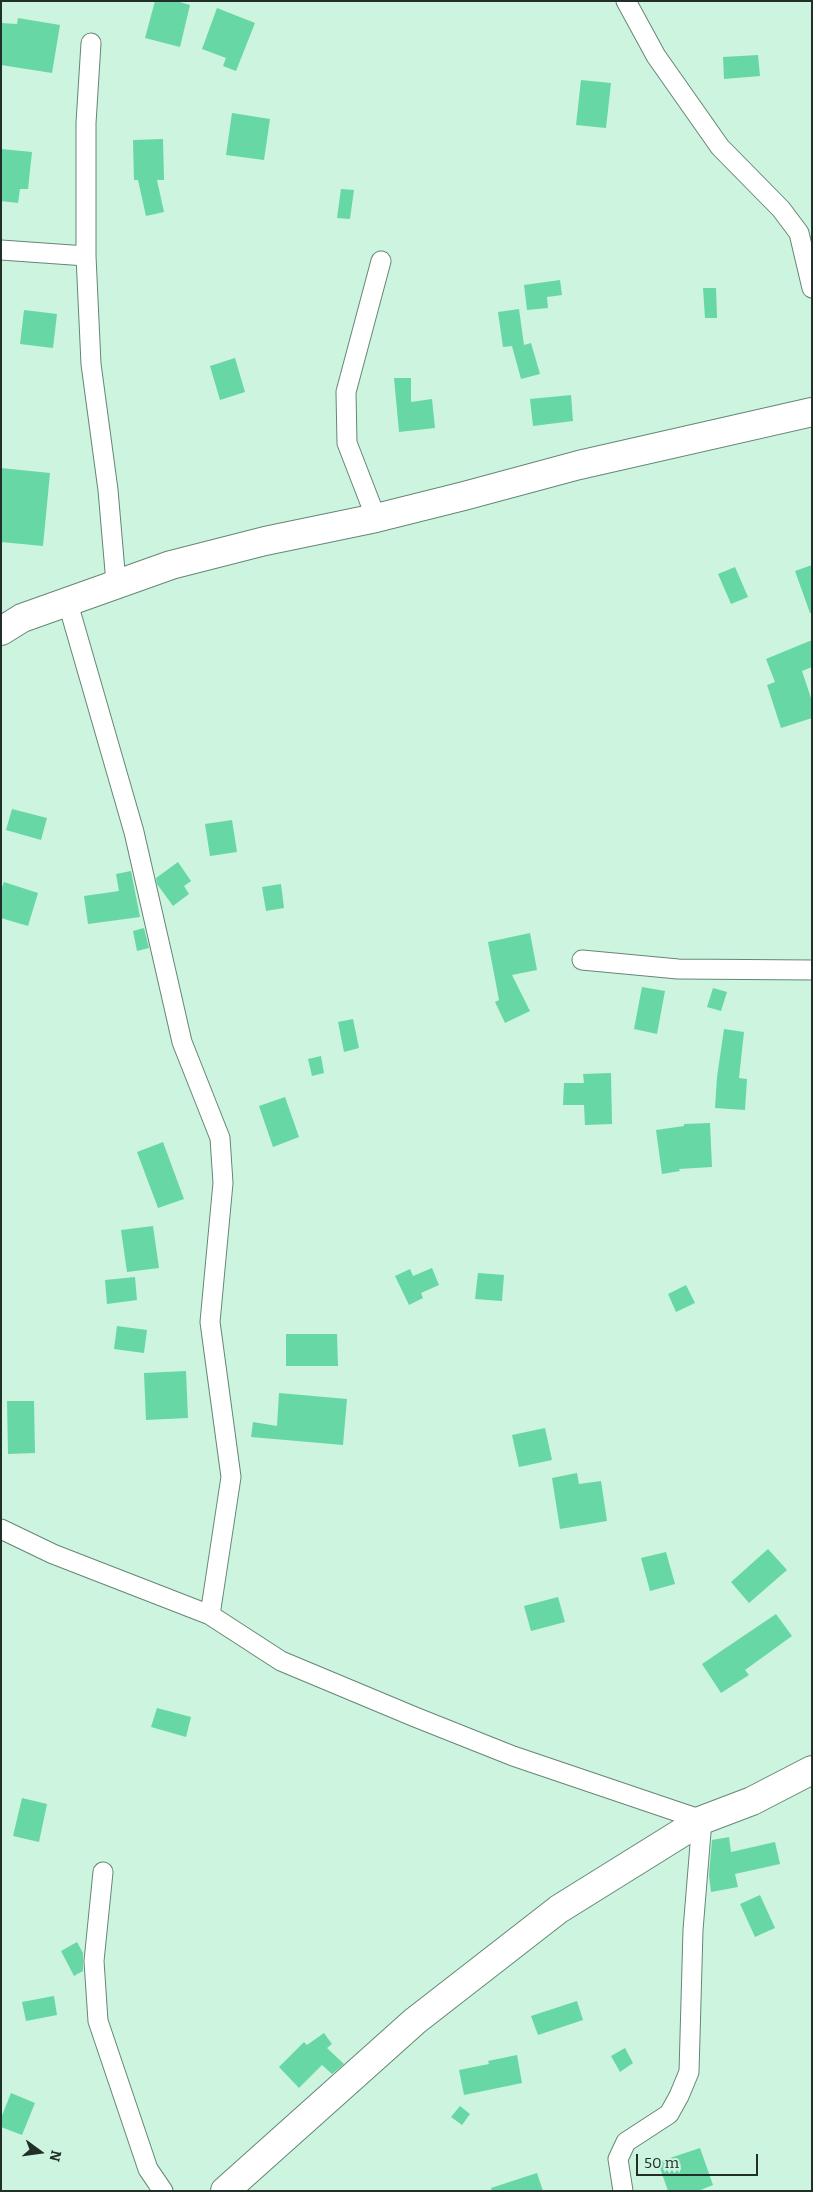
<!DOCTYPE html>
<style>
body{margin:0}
#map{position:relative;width:813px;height:2192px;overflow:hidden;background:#cdf4df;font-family:Bitter,serif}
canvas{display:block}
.frame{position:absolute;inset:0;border:2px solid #202f27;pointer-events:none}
.north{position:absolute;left:15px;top:2127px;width:50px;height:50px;-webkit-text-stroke:4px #cdf4df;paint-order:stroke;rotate:104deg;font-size:14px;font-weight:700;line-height:20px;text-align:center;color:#202f27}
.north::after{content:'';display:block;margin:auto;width:18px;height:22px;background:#202f27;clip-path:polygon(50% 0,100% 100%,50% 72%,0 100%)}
.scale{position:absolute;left:636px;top:2154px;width:122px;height:22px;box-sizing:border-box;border:2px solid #202f27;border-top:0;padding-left:6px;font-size:15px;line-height:18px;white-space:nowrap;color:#202f27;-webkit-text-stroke:4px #cdf4df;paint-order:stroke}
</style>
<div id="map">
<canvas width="813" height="2192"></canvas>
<div class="frame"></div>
<div class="north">N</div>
<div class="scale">50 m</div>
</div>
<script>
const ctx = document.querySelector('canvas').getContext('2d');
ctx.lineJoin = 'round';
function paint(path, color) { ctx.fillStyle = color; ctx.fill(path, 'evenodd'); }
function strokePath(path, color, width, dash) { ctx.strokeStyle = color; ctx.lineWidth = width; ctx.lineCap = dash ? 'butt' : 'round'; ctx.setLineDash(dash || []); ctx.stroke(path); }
paint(new Path2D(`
 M155,1H176L190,5L180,47L145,38Z
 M217,8L255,23L236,71L223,66L226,58L202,49Z
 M18,18L60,25L52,73L1,65V23L17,24Z
 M758,55L760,76L724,79L723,57Z
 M581,80L611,83L606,128L576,125Z
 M232,113L270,119L264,160L226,155Z
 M163,139L164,180H157L164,212L146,216L138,180H134L133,140Z
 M1,149L32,152L28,189H20L18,203L1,201Z
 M341,189L354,190L350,219L337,218Z
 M560,280L562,295L547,297L548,308L527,310L524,285Z
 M703,288H716L717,318H705Z
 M519,309L524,345L531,343L540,374L521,379L512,346L503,347L498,312Z
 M24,310L57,314L53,348L20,344Z
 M235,358L245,392L220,400L210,366Z
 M394,378H411V402L432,399L435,428L399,432Z
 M571,395L573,421L533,426L530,399Z
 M1,468L50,473L43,546L1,542Z
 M812,565V613H810L795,571Z
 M735,567L748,597L731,604L718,574Z
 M812,640V667L802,671L812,701V718L781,728L767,685L775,682L766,659Z
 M12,809L47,818L41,840L6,830Z
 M232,820L237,852L210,856L205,824Z
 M178,862L191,881L184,886L189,894L173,906L157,884L156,878Z
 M131,871L140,917L88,924L84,896L119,891L116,874Z
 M4,882L38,893L28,926L1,918V890Z
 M281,884L284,908L266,911L262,887Z
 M144,928L149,948L137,951L133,931Z
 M530,933L537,970L512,975L530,1011L505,1023L495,1002L499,1000L488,942Z
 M642,987L665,991L657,1034L634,1029Z
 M713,988L727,992L721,1011L707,1007Z
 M353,1019L359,1048L344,1052L338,1022Z
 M724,1029L744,1032L739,1078L747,1079L745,1110L715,1108L717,1077Z
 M321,1056L324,1073L312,1076L308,1059Z
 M611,1073L612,1124L585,1125L584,1105H563L564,1083H584L583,1074Z
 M285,1097L299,1137L273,1147L259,1106Z
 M710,1123L712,1167L679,1169L680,1171L662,1174L656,1130L684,1126V1124Z
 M163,1142L184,1199L158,1208L137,1152Z
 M153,1226L159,1268L127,1272L121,1230Z
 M432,1268L439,1285L421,1293L423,1298L409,1305L395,1276L410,1269L413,1276Z
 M478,1273L504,1275L502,1301L475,1299Z
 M135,1277L137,1300L107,1304L105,1280Z
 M686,1285L695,1303L676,1312L668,1294Z
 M117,1326L147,1330L144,1353L114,1349Z
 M286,1334H337L338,1366H286Z
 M186,1371L188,1418L146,1420L144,1373Z
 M279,1393L347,1399L343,1445L251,1437L253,1422L277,1426Z
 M7,1401H34L35,1453L8,1454Z
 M545,1428L552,1460L519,1467L512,1435Z
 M577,1473L579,1484L601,1481L607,1521L560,1529L552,1478Z
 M768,1549L787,1570L749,1603L731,1582Z
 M666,1552L675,1584L650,1591L641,1558Z
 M558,1597L565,1622L531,1631L524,1606Z
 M776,1614L792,1636L745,1670L749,1675L721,1693L702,1664Z
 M157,1708L191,1717L186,1737L151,1727Z
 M22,1798L47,1804L39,1842L13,1836Z
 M729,1837L731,1852L775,1842L780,1864L735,1874L738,1887L711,1892L709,1875L712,1840Z
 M760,1895L775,1928L755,1937L740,1904Z
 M77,1942L83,1953V1971L74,1976L61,1951Z
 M54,1996L57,2015L26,2021L22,2002Z
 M577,2001L583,2020L538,2035L531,2016Z
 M324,2033L332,2044L327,2048L344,2064L332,2074L322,2065L299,2088L279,2067L304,2042L307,2045Z
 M625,2048L633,2063L620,2072L611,2056Z
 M517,2055L522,2083L464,2095L459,2070L489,2064L488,2061Z
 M11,2093L35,2103L22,2135L1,2127V2118Z
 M460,2106L470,2114L462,2125L451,2117Z
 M700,2148L713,2185L698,2191H668L658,2162Z
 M537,2173L543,2191H492L491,2188Z`), '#67d7a5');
const street = new Path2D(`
 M626,1L656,56L720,147L781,209L799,233L812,288
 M91,43L86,123V256L91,364L108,490L116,583
 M1,250L86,256
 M376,518L347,443L346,392L381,261
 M67,600L134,832L182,1042L220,1138L223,1183L210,1322L231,1477L210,1615
 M582,960L678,969L812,970
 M1,1529L53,1554L210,1615L281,1661L415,1717L513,1756L702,1820L693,1930L689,2072L679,2096L669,2114L626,2142L618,2159L623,2191
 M103,1872L94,1961L98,2021L148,2169L163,2191`);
const secondary = new Path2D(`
 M1,631L22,618L171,565L265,541L376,518L464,496L579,465L812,412
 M225,2191L415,2021L559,1909L702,1820L752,1801L812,1770`);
strokePath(street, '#648775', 21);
strokePath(secondary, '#648775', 30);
strokePath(street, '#fff', 19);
strokePath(secondary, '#fff', 28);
</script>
